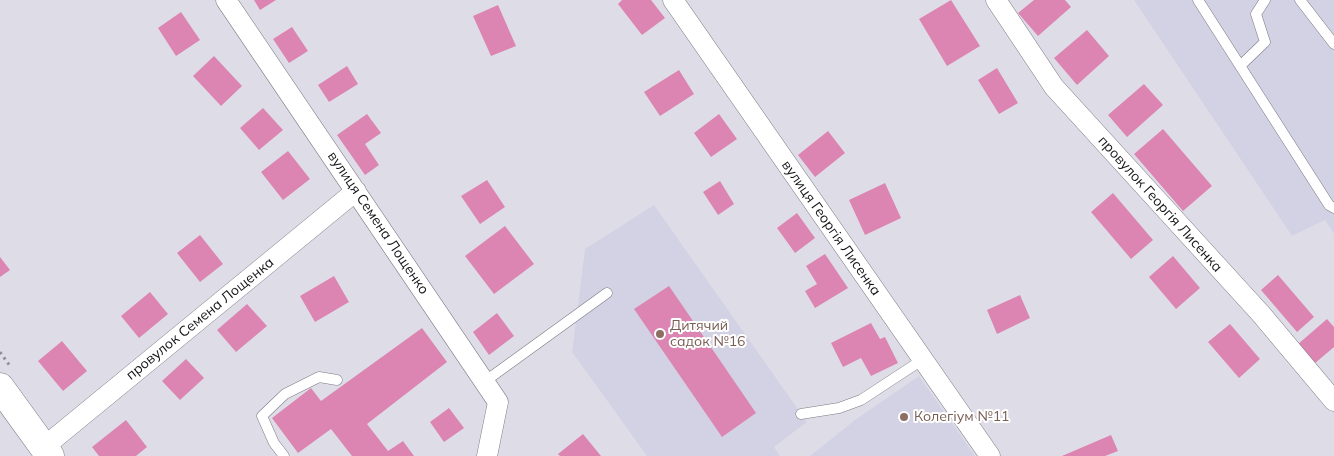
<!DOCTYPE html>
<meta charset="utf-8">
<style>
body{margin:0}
canvas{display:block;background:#dedde7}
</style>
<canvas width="1334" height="456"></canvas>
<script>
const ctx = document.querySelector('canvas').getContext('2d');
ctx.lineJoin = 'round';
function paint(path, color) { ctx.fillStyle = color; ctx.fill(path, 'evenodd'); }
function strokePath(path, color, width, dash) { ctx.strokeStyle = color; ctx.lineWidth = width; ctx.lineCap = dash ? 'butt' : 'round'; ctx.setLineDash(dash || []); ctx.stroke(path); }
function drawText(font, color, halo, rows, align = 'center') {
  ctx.font = font + ' Mulish,sans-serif'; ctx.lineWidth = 4; ctx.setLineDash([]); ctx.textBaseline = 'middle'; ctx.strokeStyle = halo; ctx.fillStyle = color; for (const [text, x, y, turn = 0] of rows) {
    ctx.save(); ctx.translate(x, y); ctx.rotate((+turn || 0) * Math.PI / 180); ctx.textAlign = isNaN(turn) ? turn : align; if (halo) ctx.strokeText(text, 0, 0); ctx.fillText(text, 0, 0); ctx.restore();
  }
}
paint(new Path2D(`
 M1134,0H1334V234L1325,220L1292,236Z
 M654,205L807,422L774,447L780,456H647L572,352L585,249Z
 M919,376L975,456H810L855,420Z`), '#d3d2e4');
paint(new Path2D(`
 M254,0H276L260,10Z
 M622,0H651L665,18L642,35L618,4Z
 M951,0L980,46L947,66L919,19Z
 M1034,0H1065L1071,7L1038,36L1018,13Z
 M498,5L516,46L491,56L473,16Z
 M181,12L200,40L176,56L158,28Z
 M292,27L308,51L289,63L273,39Z
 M1087,30L1109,56L1077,85L1054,58Z
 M214,56L242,86L221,106L193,76Z
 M347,66L358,84L329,102L318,85Z
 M997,68L1018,103L999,114L978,80Z
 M679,70L694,94L660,116L644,92Z
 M1144,84L1163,105L1127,137L1108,115Z
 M263,108L283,130L259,150L240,128Z
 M367,114L381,133L365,144L379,165L365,175L337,135Z
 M719,114L737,139L711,157L694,133Z
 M1163,129L1212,186L1183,211L1134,154Z
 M828,131L845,153L815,177L798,155Z
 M288,151L310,179L283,200L261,172Z
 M487,180L505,207L480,224L461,196Z
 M720,181L734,204L718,215L703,192Z
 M885,183L901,218L865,235L849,200Z
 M1113,193L1153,240L1131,259L1091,212Z
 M797,213L815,238L795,253L777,228Z
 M505,226L534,264L494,294L465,256Z
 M200,235L223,264L200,282L177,253Z
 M825,254L848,288L815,308L805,291L817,284L806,266Z
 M1173,256L1200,288L1176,309L1149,277Z
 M0,257L10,270L0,277Z
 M1278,275L1314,317L1297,332L1261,290Z
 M334,276L349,302L315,322L300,296Z
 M669,286L756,413L722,437L634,309Z
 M150,292L168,314L139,338L121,316Z
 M1020,295L1030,318L997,334L987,310Z
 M247,304L267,326L236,352L217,330Z
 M497,313L514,336L489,355L473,332Z
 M1327,319L1334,327V347L1314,364L1297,345Z
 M871,323L880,339L885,337L898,363L871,376L861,358L843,367L831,343Z
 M1230,324L1260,359L1239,378L1208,342Z
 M422,328L447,362L367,424L388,451L403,441L414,456H352L331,429L298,453L272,418L311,388L321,401Z
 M62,341L87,371L63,391L38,361Z
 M186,359L204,378L180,400L162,381Z
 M449,408L464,428L444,442L430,422Z
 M126,420L147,447L136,456H99L92,447Z
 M583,434L601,456H560L558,454Z
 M1111,435L1118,451L1105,456H1062Z`), '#dc85b2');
const service = new Path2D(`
 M1198,0L1329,205L1334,208
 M1300,0L1334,44
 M1240,66L1265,42L1256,14L1265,0
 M484,382L607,293
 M801,414L839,408L861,400L922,360
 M284,456L274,443L262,416L285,394L319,377L337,380`);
const minor = new Path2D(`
 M226,0L498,402L487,456
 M673,0L990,456
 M996,0L1054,87L1261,314L1334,401
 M44,447L356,191`);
const secondary = new Path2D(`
 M0,387L50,456`);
strokePath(service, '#7b7a83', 11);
strokePath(minor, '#7b7a83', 21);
strokePath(secondary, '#7b7a83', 29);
strokePath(new Path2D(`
 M0,352L10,366`), '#908f96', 3, [2.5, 4]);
strokePath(service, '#fff', 10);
strokePath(minor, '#fff', 20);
strokePath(secondary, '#fff', 28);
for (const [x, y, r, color] of [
 [660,334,5,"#8d6e63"],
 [904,417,5,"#8d6e63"]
]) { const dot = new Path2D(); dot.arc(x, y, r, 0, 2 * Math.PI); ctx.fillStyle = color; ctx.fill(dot); strokePath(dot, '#fff', 2); }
drawText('14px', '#131316', '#fff', [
 ["провулок Георгія Лисенка",1160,204,48],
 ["вулиця Семена Лощенко",378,223,56],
 ["вулиця Георгія Лисенка",831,228,55],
 ["провулок Семена Лощенка",200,319,-39]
]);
drawText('14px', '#785e54', '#fff', [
 ["Дитячий",670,326],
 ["садок №16",670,342],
 ["Колегіум №11",914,417]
], 'left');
</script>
